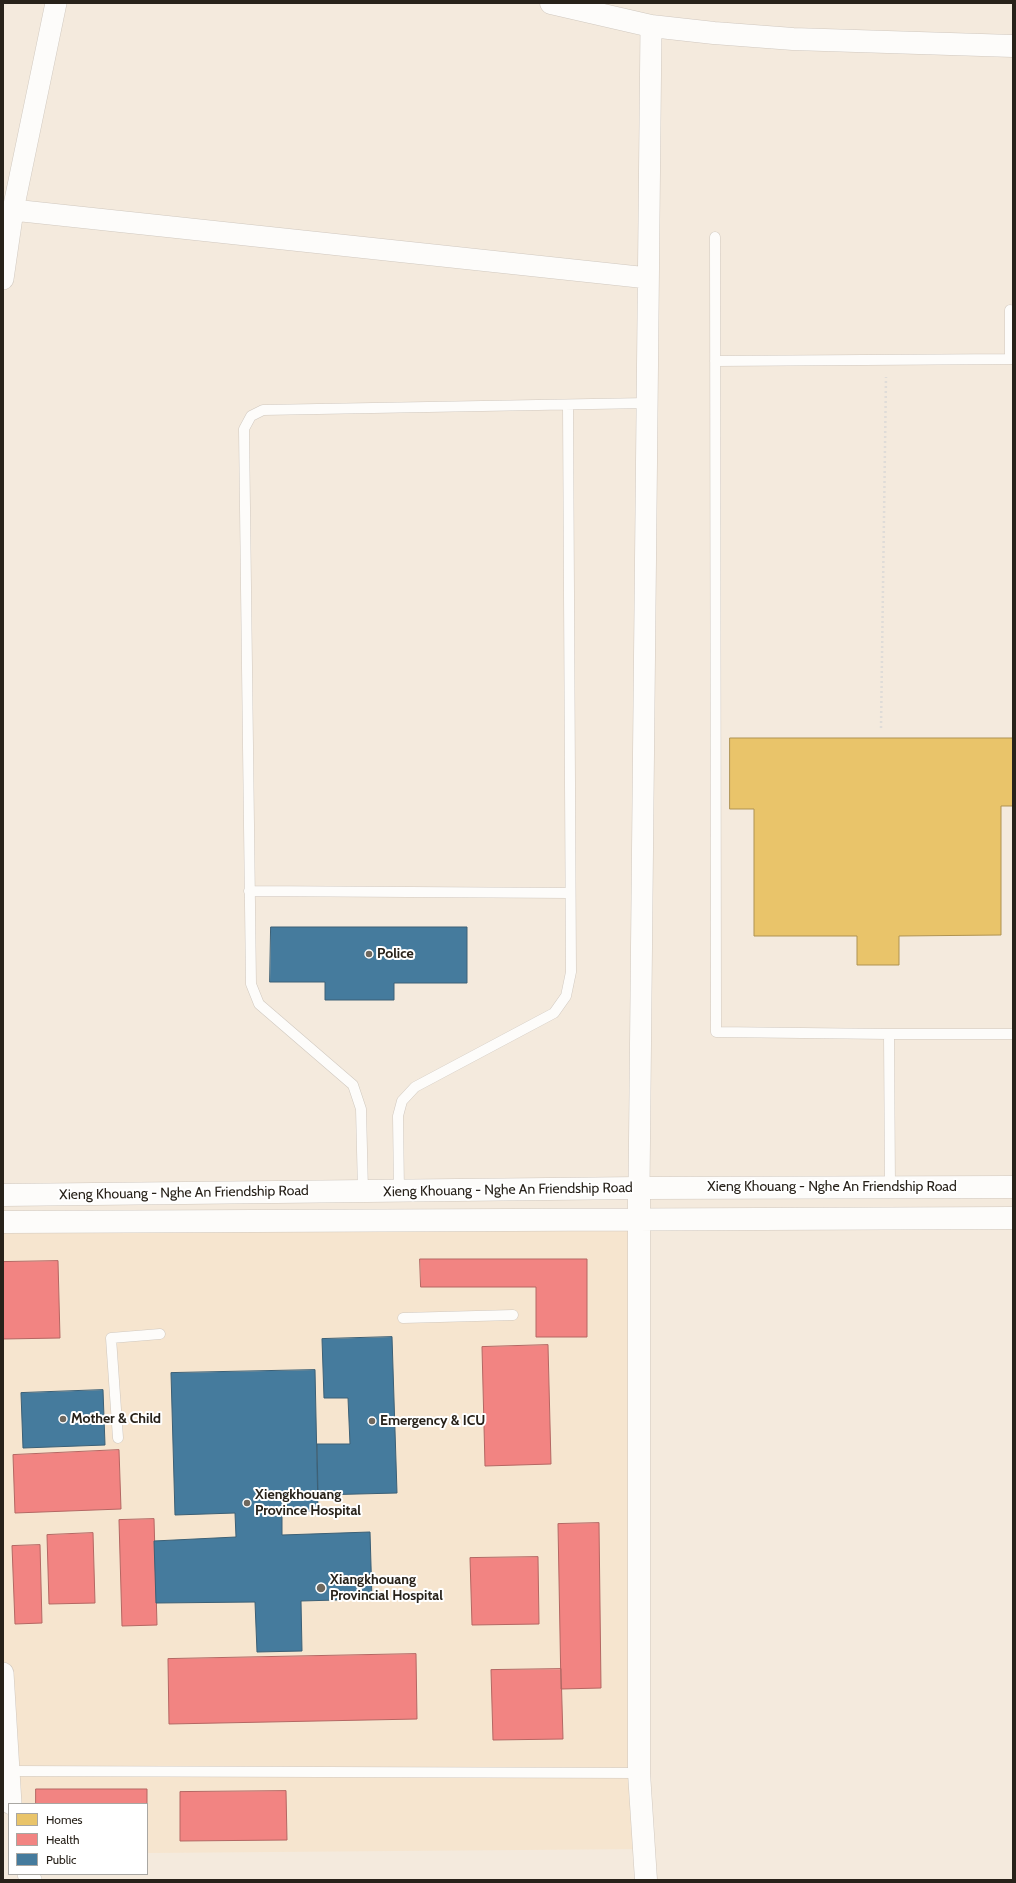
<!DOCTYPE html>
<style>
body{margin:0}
#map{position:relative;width:1016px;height:1883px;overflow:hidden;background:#f4eadd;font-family:Cabin,sans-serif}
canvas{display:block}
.frame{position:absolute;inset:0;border:4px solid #28221a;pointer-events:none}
.legend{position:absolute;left:8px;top:1803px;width:140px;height:72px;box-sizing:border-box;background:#fff;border:1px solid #a9a7a3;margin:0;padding:5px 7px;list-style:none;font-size:12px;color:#28221a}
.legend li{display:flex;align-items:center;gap:8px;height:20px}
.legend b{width:20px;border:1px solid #a9a7a3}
</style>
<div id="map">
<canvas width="1016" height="1883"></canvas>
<div class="frame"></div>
<ul class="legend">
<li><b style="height:11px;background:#e9c46a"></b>Homes</li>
<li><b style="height:11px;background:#f28482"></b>Health</li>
<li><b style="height:11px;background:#457b9d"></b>Public</li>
</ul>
</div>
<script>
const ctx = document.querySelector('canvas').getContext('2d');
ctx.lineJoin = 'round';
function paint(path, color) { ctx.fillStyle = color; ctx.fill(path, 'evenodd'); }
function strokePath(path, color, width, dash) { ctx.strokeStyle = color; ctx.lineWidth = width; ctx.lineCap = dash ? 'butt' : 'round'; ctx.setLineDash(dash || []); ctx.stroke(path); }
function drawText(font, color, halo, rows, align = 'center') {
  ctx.font = font + ' Cabin,sans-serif'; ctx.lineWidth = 4; ctx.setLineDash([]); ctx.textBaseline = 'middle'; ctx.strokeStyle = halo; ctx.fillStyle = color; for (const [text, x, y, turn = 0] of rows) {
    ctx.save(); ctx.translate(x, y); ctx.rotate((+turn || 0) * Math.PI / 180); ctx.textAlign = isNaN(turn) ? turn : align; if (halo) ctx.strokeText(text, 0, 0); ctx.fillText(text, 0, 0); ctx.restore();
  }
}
paint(new Path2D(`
 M640,1220L644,1849L147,1853V1804H11L3,1673V1222Z`), '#f6e5cf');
const homes = new Path2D(`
 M730,738H1013V806H1001V935L899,936V965H857V936H754V809H730Z`);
paint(homes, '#e9c46a');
strokePath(homes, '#af9352', 1);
const health = new Path2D(`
 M420,1259H587V1337H536V1287H421Z
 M58,1261L60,1338L3,1339V1262Z
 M548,1345L551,1464L485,1466L482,1347Z
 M119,1450L121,1509L15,1513L13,1455Z
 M154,1519L157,1625L122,1626L119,1520Z
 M599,1523L601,1688L561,1689L558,1524Z
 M93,1533L95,1603L49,1604L47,1535Z
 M40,1545L42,1623L15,1624L12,1546Z
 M538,1557L539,1624L472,1625L470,1558Z
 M416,1654L417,1719L169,1724L168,1659Z
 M561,1669L563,1739L493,1740L491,1670Z
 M36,1789H147V1804H36Z
 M286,1791L287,1840L180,1841V1792Z`);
paint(health, '#f28482');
strokePath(health, '#b56763', 1);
const public = new Path2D(`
 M271,927H467V983H394V1000H325V982H270Z
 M392,1337L397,1493L318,1495L317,1444H350L348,1398H324L322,1339Z
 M315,1370L318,1511L282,1512V1535L370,1532L372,1599L301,1601L302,1651L257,1652L255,1602L156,1603L154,1541L236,1537L235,1513L175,1515L171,1373Z
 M103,1390L105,1445L23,1448L21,1393Z`);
paint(public, '#457b9d');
strokePath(public, '#3c6076', 1);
const service = new Path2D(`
 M715,237L716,1032L889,1034
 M1010,359V310
 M715,361L1013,359
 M249,891L570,893
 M890,1187L889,1034H1013
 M363,1191L361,1109L353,1085L259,1004L251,984L244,429L251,416L263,410L647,403
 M399,1191L398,1116L402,1101L415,1087L554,1013L566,996L571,972L568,405
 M403,1318L513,1315
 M118,1438L111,1338L160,1334
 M8,1771L639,1773`);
const minor = new Path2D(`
 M13,210L648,278
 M3,279L13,210L56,3
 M639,1188L651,26
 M3,1673L11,1804
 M28,1874L31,1880`);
const tertiary = new Path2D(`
 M551,3L651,26L714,33L793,39L1013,46
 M639,1188V1773L646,1880
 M3,1195L639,1188L1013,1187
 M3,1222L1013,1218`);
strokePath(service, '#d0c8bf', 11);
strokePath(minor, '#d0c8bf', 22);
strokePath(tertiary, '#d0c8bf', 23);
strokePath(new Path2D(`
 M881,728L886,377`), '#dfdcd8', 2.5, [2, 3]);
strokePath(service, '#fdfcfa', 10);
strokePath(minor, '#fdfcfa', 21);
strokePath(tertiary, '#fdfcfa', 22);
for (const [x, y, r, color] of [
 [369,954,4,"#6f685e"],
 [63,1419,4,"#6f685e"],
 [372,1421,4,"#6f685e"],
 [247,1503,4,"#6f685e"],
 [321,1588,5,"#6f685e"]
]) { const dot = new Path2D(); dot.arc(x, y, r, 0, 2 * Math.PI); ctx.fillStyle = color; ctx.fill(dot); strokePath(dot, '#fff', 1.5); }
drawText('bold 14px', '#28221a', '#fff', [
 ["Police",377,954],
 ["Mother & Child",71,1419],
 ["Emergency & ICU",380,1421],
 ["Xiengkhouang",255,1495],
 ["Province Hospital",255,1511],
 ["Xiangkhouang",330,1580],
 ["Provincial Hospital",330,1596]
], 'left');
drawText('14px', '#28221a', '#fff', [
 ["Xieng Khouang - Nghe An Friendship Road",832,1187],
 ["Xieng Khouang - Nghe An Friendship Road",508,1190,-1],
 ["Xieng Khouang - Nghe An Friendship Road",184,1193,-1]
]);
</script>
